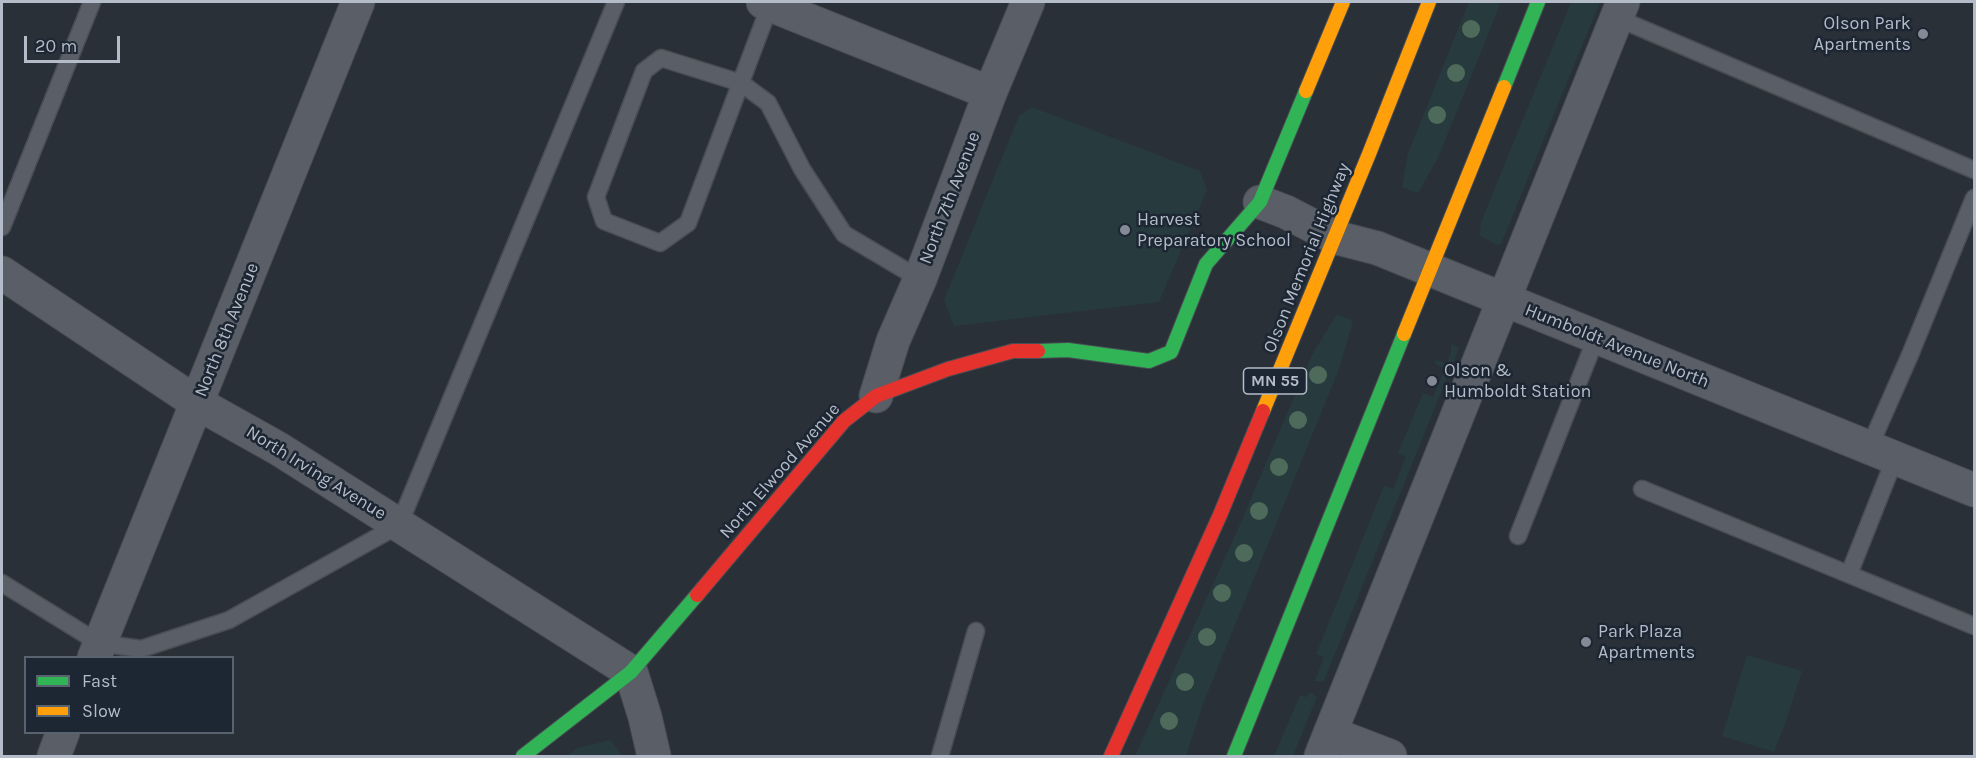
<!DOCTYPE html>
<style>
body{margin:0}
#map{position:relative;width:1976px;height:758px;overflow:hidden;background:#2a3038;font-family:Karla,sans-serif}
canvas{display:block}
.frame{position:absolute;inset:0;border:3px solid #b4bcc9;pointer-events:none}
.legend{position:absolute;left:24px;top:656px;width:210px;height:78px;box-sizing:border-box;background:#1d2633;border:2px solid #59626f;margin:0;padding:8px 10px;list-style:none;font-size:18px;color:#b4bcc9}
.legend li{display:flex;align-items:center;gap:12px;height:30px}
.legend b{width:30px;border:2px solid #59626f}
.scale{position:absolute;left:24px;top:36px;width:96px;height:27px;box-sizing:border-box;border:3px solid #b4bcc9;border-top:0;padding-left:8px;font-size:18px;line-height:21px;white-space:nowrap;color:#b4bcc9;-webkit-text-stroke:4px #1d2633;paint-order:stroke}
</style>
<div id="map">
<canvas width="1976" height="758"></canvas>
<div class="frame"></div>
<ul class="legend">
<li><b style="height:8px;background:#30b455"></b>Fast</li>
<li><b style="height:8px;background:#ff9f0a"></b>Slow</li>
</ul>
<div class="scale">20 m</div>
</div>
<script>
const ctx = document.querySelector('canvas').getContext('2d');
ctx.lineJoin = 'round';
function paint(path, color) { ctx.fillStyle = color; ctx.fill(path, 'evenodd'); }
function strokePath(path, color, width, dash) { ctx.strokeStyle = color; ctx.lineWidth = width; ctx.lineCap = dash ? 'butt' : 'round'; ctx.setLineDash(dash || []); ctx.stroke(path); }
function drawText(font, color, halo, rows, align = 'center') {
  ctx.font = font + ' Karla,sans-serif'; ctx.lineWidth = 5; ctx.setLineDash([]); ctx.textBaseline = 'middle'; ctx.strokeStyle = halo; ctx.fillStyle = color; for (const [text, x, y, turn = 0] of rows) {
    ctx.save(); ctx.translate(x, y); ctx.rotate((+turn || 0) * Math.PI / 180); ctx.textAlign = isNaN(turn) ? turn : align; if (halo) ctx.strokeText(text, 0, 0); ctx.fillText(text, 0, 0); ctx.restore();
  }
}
paint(new Path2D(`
 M1469,2H1501L1438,158L1418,193L1402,187L1408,153Z
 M1571,2H1600L1501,244L1498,245L1480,236L1481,222Z
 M1032,107L1200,171L1207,190L1159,302L954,326L944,300L1019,116Z
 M1337,314L1353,321L1339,369L1203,704L1186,756H1135L1238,529L1312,355Z
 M1451,344L1459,348L1324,681H1315L1324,657L1316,654L1384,486L1393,489L1406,457L1398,453L1423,393L1433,397L1445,369L1435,364L1436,360L1447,364L1451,352Z
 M1747,655L1802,671L1785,724L1774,752L1722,736Z
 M1310,692L1317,697L1293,756H1274L1300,695L1307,697Z
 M611,740L622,756H567L577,748Z`), '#273a3e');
const lane = new Path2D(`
 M770,5L688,223L660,243L604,221L596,197L644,71L661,58L741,83L768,103L802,169L844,234L920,279
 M1617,18L1974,170
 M2,227L92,2
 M1869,448L1910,355L1974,198
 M1642,489L1974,626
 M1518,536L1596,338
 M1849,574L1895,458
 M2,583L99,643L141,649L229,620L399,525L616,2
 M940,756L976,631`);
const street = new Path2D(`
 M763,2L990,93
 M1260,202L1286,212L1334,237L1377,248L1974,490
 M2,273L197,403L279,449L631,672L645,717L654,756
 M876,396L893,341L920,279L990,93L1028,2
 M94,658L358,2
 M1330,733L1390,756
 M54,756L63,732
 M1321,756L1623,2`);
const fast = new Path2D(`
 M1504,87L1538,2
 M1038,351L1068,350L1149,361L1171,352L1206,264L1260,202L1306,91
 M523,756L631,672L697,595
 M1234,756L1404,334`);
const slow = new Path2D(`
 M1306,91L1343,2
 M1404,334L1504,87
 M1263,411L1369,154L1429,2`);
const jam = new Path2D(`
 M697,595L844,421L876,396L948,369L1013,351H1038
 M1111,756L1220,515L1263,411`);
strokePath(lane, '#484c53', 19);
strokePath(street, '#484c53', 35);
strokePath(fast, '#484c53', 16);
strokePath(slow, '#484c53', 16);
strokePath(jam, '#484c53', 16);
strokePath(lane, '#5a5e66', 16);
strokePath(street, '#5a5e66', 33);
strokePath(fast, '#30b455', 14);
strokePath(slow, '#ff9f0a', 14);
strokePath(jam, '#e5322d', 14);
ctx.fillStyle = '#4e6a5a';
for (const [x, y] of [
 [1471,29],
 [1456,73],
 [1437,115],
 [1318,375],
 [1298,420],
 [1279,467],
 [1259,511],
 [1244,553],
 [1222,593],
 [1207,637],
 [1185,682],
 [1169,721]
]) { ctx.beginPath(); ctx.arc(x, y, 9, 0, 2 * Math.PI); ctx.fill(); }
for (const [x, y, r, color] of [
 [1923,34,6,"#848b96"],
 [1125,230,6,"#848b96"],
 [1432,381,6,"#848b96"],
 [1586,642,6,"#848b96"]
]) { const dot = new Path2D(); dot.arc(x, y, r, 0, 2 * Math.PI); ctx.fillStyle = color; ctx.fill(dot); strokePath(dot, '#1d2633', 2); }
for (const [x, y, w] of [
 [1275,381,63]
]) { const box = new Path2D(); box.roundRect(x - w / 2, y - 13, w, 26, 4.5); ctx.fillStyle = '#1d2633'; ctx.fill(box); strokePath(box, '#b4bcc9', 1.5); }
drawText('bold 16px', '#b4bcc9', null, [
 ["MN 55",1275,381]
]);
drawText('18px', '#b4bcc9', '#1d2633', [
 ["Olson Park",1911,24,"right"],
 ["Apartments",1911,45,"right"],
 ["Harvest",1137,220],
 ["Preparatory School",1137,241],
 ["Olson &",1444,371],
 ["Humboldt Station",1444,392],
 ["Park Plaza",1598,632],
 ["Apartments",1598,653]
], 'left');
drawText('18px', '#b4bcc9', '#1d2633', [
 ["North 7th Avenue",950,198,-69],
 ["Olson Memorial Highway",1307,258,-68],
 ["North 8th Avenue",227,330,-68],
 ["Humboldt Avenue North",1617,346,22],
 ["North Elwood Avenue",780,471,-49],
 ["North Irving Avenue",316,473,32]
]);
</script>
